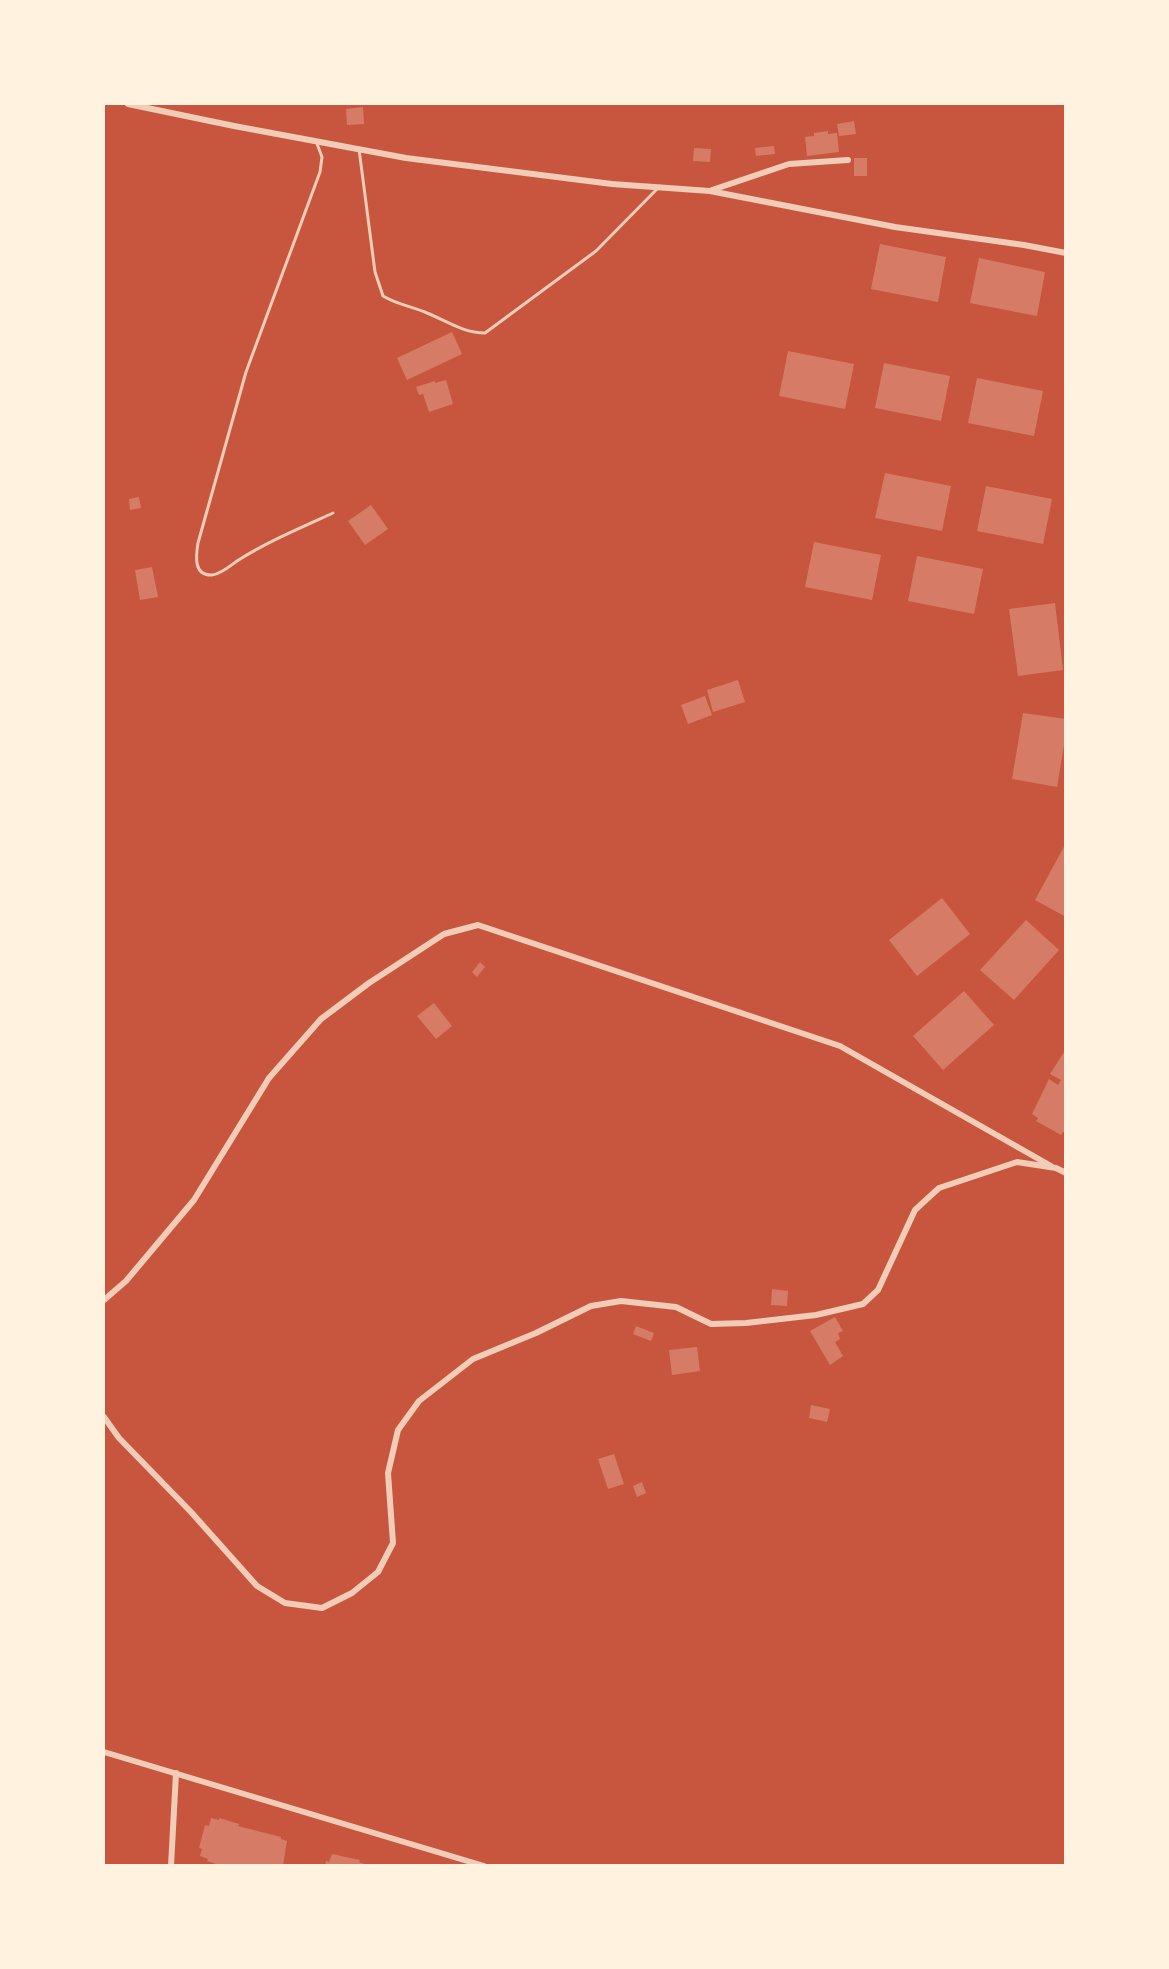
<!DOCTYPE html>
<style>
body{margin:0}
#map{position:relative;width:1169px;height:1969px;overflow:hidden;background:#c8553d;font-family:"Fira Sans",sans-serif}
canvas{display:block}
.frame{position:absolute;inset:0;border:105px solid #fff3e0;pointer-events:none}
</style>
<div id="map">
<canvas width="1169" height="1969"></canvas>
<div class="frame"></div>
</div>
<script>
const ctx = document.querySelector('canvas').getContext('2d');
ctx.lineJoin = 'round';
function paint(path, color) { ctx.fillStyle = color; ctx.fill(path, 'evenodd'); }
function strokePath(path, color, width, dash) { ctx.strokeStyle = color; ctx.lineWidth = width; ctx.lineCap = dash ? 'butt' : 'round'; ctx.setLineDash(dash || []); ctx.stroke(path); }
paint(new Path2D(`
 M363,107L364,124L347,125L346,109Z
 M854,121L856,134L839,136L837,124Z
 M828,131V134L837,133L839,152L807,156L805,137L814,136V133Z
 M774,146L775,154L756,156L755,148Z
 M694,148L711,149L710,162L693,161Z
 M854,158H867V176H854Z
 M880,244L946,257L938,302L871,289Z
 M979,258L1045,272L1037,316L970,303Z
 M452,332L462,354L407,380L397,358Z
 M788,351L854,364L845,409L779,396Z
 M884,363L950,376L941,421L875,408Z
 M977,378L1043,391L1034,436L968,423Z
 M446,380L453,404L429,412L423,394L419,395L416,387L435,381V383Z
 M885,473L951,486L942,531L875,518Z
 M986,486L1052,499L1043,544L977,531Z
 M139,497L141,508L130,510L129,499Z
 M371,505L388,529L365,545L348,521Z
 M814,542L881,555L872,600L805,587Z
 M917,556L983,569L974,614L908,601Z
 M152,567L158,597L140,600L135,570Z
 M1055,603L1063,670L1018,676L1009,609Z
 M738,680L745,702L713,712L707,690Z
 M705,696L712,715L688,724L681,705Z
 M1023,713L1066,719V733L1057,787L1012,779Z
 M1066,843V917L1035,900Z
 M942,898L970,934L917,976L889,940Z
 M1026,920L1059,950L1014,1000L980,970Z
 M480,962L485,967L477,977L472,972Z
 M964,991L994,1025L943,1070L913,1036Z
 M434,1003L452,1026L436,1039L417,1016Z
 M1066,1049V1133L1063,1132L1061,1135L1036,1121L1038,1118L1032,1114L1049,1079L1058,1085L1061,1080L1050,1074Z
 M772,1289L788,1291L787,1306L771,1305Z
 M835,1317L843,1331L838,1333L840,1339L835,1342L843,1356L830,1365L810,1331Z
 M636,1326L654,1333L651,1341L633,1334Z
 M697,1347L700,1371L672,1375L669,1350Z
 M811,1405L830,1409L827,1422L809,1418Z
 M614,1454L624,1484L608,1489L598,1459Z
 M642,1482L646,1493L637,1497L633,1486Z
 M211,1818L219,1820V1818L239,1824L238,1826L281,1837V1839L287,1841L283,1865L230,1866L225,1864L222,1866L207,1861L208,1859L200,1856L202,1849L199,1848L205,1825L209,1826Z
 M332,1854L360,1860L359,1862L370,1866H325L326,1861L329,1862Z`), '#d67c66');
strokePath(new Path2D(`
 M316,141L322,157L320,172L246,372L198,543C196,555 193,576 212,575C221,574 230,566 237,561C267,542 300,528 333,513
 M359,149L375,272L383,296C396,304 413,307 427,313C447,321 463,333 485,333L596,251L658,188`), '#f1ccb7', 3);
strokePath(new Path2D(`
 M128,104L234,126L406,158L612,184L710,191L895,227L1024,245L1066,253
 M712,190L789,164L848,160
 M104,1300L126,1281L194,1200L269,1078L321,1019L369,983L444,934L478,925L840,1046L1051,1166
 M104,1417L119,1438L191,1512L257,1586L285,1603L322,1608L352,1593L378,1572L393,1543L388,1473L398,1430L419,1401L473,1359L536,1333L591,1306L621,1301L676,1307L711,1324L746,1323L816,1315L863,1304L878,1290L915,1210L939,1188L1017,1162L1056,1168L1066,1173
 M104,1752L484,1866
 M171,1866L176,1773`), '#f1ccb7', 6);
</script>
